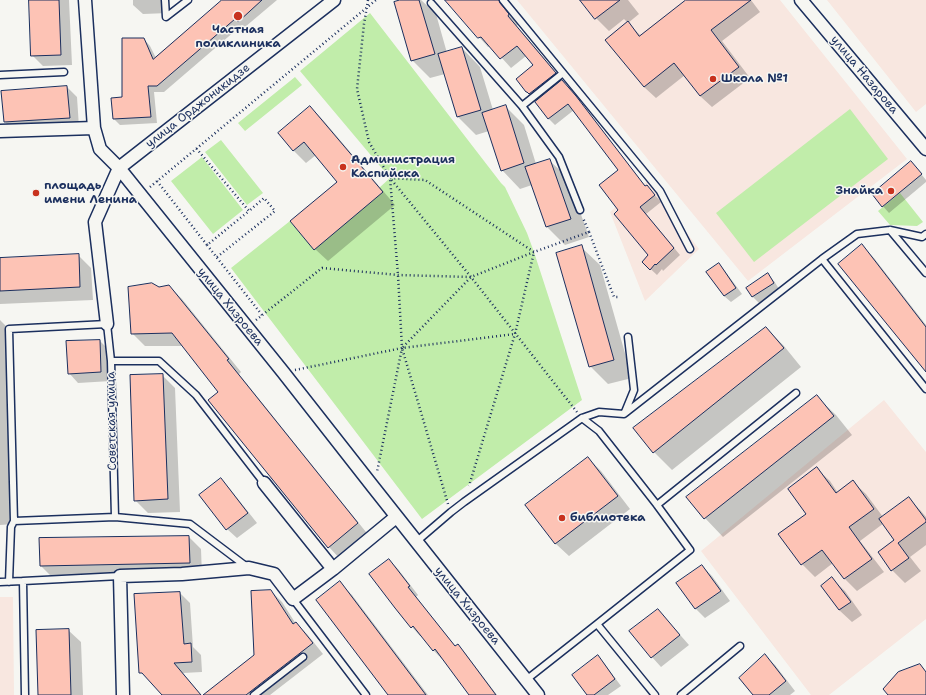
<!DOCTYPE html>
<meta charset="utf-8">
<style>
body{margin:0}
canvas{display:block;background:#f6f6f2}
</style>
<canvas width="926" height="695"></canvas>
<script>
const ctx = document.querySelector('canvas').getContext('2d');
ctx.lineJoin = 'round';
function paint(path, color) { ctx.fillStyle = color; ctx.fill(path, 'evenodd'); }
function strokePath(path, color, width, dash) { ctx.strokeStyle = color; ctx.lineWidth = width; ctx.lineCap = dash ? 'butt' : 'round'; ctx.setLineDash(dash || []); ctx.stroke(path); }
function drawText(font, color, halo, rows, align = 'center') {
  ctx.font = font + ' "Shantell Sans",sans-serif'; ctx.lineWidth = 3; ctx.setLineDash([]); ctx.textBaseline = 'middle'; ctx.strokeStyle = halo; ctx.fillStyle = color; for (const [text, x, y, turn = 0] of rows) {
    ctx.save(); ctx.translate(x, y); ctx.rotate((+turn || 0) * Math.PI / 180); ctx.textAlign = isNaN(turn) ? turn : align; if (halo) ctx.strokeText(text, 0, 0); ctx.fillText(text, 0, 0); ctx.restore();
  }
}
paint(new Path2D(`
 M517,0H780L907,159L748,281Z
 M827,0H926V104L916,112Z
 M647,181L699,249L645,301L610,212Z
 M884,400L926,452V619L829,695H811L701,551Z
 M0,597H13L14,695H0Z`), '#f8e7e0');
paint(new Path2D(`
 M370,13L501,183L505,187L527,233L534,252L582,400L422,519L231,268L290,221L314,249L383,192L379,188L390,178L300,71Z
 M295,77L302,85L245,131L238,123Z
 M850,109L888,159L754,262L716,213Z
 M221,140L263,193L247,205L205,152Z
 M202,157L243,210L213,234L171,181Z
 M900,193L923,222L917,226L890,225L878,211Z`), '#c1edaa');
paint(new Path2D(`
 M30,0H69L72,65L43,66L32,55Z
 M133,0H168L169,13L143,14L133,5Z
 M220,0H277L245,27L242,25L164,92H154L157,123L120,125L114,119L123,98L144,39L150,46L156,58L221,2Z
 M404,0H421L436,14L447,53L462,48L480,67L493,110L505,106L524,125L536,164L549,160L568,178L589,237L565,245L547,227L532,185L520,189L502,170L489,131L476,135L458,117L445,74L430,78L412,60Z
 M446,0H500L508,9L509,13L518,24L517,26L565,83H564L582,104L646,187L653,193L661,202L646,214L680,255L663,271L662,269L657,275L643,262L649,255L620,210L619,170L574,110L555,125L548,118L537,101L527,92L534,66L526,56L511,68L491,46L488,47L479,37Z
 M581,0H628L639,14L628,23L641,36L688,0H751L760,12L722,41L750,78L712,107L700,96L685,75L656,98L644,87L628,23L624,19L609,31L596,18Z
 M67,87L77,97L79,127L14,132L5,122L2,92Z
 M310,107L323,120L395,205L328,261L315,249L338,182L316,155L306,163L294,151Z
 M917,169L926,180V182L889,213L873,195Z
 M862,246L874,258L926,325V370Z
 M581,247L600,265L632,378L608,384L590,366Z
 M78,255L91,268L93,300L0,304V259Z
 M719,264L725,271L742,294L731,302L724,296L708,272Z
 M767,274L774,281L779,289L759,303L753,297L747,288Z
 M169,286L182,299L241,372L239,374L370,537L341,560L329,547L219,392L183,346H145L132,333L158,288Z
 M0,320L7,327L14,524L0,525Z
 M766,328L784,346L801,367L672,470L654,452Z
 M100,341L109,350L111,381L78,383L69,373Z
 M162,375L175,388L180,512L148,513L135,500Z
 M817,397L836,415L852,435L723,537L705,518L687,497Z
 M588,458L601,471L630,509L569,556L556,544L526,505Z
 M817,469L830,481L838,493L853,482L866,494L883,517L908,498L921,511L926,517V545L910,557L921,571L905,583L892,570L896,540L884,523L860,541L884,572L857,591L845,579L833,563L815,577L802,564L780,534L807,514Z
 M221,479L230,489L257,523L237,538L227,529Z
 M189,537L201,549L202,576L53,578L41,566Z
 M389,560L398,569L418,595L416,597L456,647L458,645L466,654L497,695H470L443,658L442,659L433,650L422,635L420,636L412,627Z
 M702,566L712,576L730,601L705,618L696,609L677,584Z
 M832,579L845,591L862,615L852,622L839,610L822,586Z
 M340,583L352,595L428,695H389Z
 M271,591L282,602L296,624V623L307,634L323,654L270,695H204L255,656Z
 M180,593L190,603L193,647L201,655L202,672L183,673L201,695H163Z
 M658,610L667,620L689,645L661,667L652,657L631,631Z
 M68,630L81,642L83,695H39Z
 M765,656L775,665L795,691L790,695H754Z
 M598,657L604,663L621,686L608,695H589Z`), '#0003');
const building = new Path2D(`
 M29,0H59L61,55L31,56Z
 M222,0H262L238,22L235,19L157,86H148L151,117L113,119L111,98L122,97V38H144L153,59Z
 M400,0H419L435,54L411,61L394,2Z
 M445,0H499L500,3L509,14L508,16L556,73L529,94L527,92H526L516,79L533,65L517,46L500,59L481,37L478,38Z
 M580,0H620L595,19Z
 M686,0H751L711,30L739,67L700,96L674,63L644,87L605,40L628,21L639,36Z
 M462,47L481,110L457,117L438,54Z
 M562,80L576,96L645,186L647,185L655,195L640,207L674,248L656,265L655,264L650,270L642,262L648,255L614,214L618,210L599,185L618,170L568,104L548,119L535,102Z
 M67,86L70,118L4,122L1,91Z
 M506,105L524,163L501,171L482,113Z
 M310,106L383,192L314,250L290,221L337,182L304,142L293,151L278,133Z
 M550,159L571,219L546,227L525,167Z
 M911,161L922,174L882,207L872,194Z
 M862,244L926,327V372L838,264Z
 M582,245L614,360L589,367L556,253Z
 M79,254L80,287L0,291V258Z
 M719,263L736,288L724,296L706,272Z
 M768,273L774,283L752,297L746,288Z
 M152,283L159,287L169,285L229,359L227,360L358,523L328,548L208,400L218,392L172,333L131,334L128,287Z
 M766,327L784,348L653,453L633,428Z
 M100,340L101,372L68,374L66,341Z
 M163,374L168,499L134,501L130,375Z
 M817,395L834,416L704,519L686,497Z
 M588,457L618,496L555,544L525,505Z
 M817,467L836,493L853,480L874,509L849,527L872,559L844,579L822,550L801,565L778,534L806,514L788,489Z
 M221,478L248,513L226,530L199,495Z
 M909,497L926,520V522L898,543L909,558L891,571L878,552L894,540L879,519Z
 M189,536L190,563L40,566L39,538Z
 M389,559L410,586L408,587L455,646L458,644L496,695H469L435,649L433,651L413,626L411,628L395,608L369,574Z
 M702,565L721,591L695,609L676,583Z
 M832,577L851,602L839,610L821,586Z
 M340,581L426,695H388L316,600Z
 M271,590L293,624L296,622L313,643L246,695H203L254,655L251,591Z
 M180,592L184,644L191,643L192,662L174,663L201,695H162L142,673H139L134,594Z
 M658,609L680,635L651,658L629,631Z
 M69,629L71,695H38L36,630Z
 M765,654L786,681L769,695H753L739,678Z
 M598,655L615,679L594,695H587L572,675Z
 M920,664L926,672V695H888L883,689L898,672Z`);
paint(building, '#fdc3b5');
strokePath(building, '#1b2f5e', 1);
const lane = new Path2D(`
 M165,0L166,17L188,0
 M503,0L660,191L690,249
 M431,3L522,106L559,157L580,210
 M0,75L64,72
 M522,106L563,73
 M890,230L926,273
 M822,259L926,389
 M111,361H159L196,395L264,483
 M625,412L634,390L628,337
 M657,505L796,393
 M14,521L115,517L190,524L247,567
 M416,542L451,512L464,502L582,418L599,412L624,414L822,259L857,234L890,230L922,237L926,234
 M0,582L23,581
 M9,582L11,527L14,521L9,329L107,324L111,361L115,517
 M293,599L366,695
 M597,624L655,695
 M526,680L597,624L690,550L657,505L599,431L582,418
 M25,695L23,581L120,576
 M254,695L303,657
 M681,695L740,646`);
const street = new Path2D(`
 M85,0L94,128L100,149L119,168L283,372L374,488L538,695
 M801,0L926,149
 M0,131L94,128
 M107,324L95,222L119,168L334,0
 M264,483L333,569
 M123,695L120,576L182,574L249,568L274,574L293,599L333,569L396,517`);
strokePath(lane, '#1b2f5e', 9);
strokePath(street, '#1b2f5e', 15);
strokePath(new Path2D(`
 M368,0L364,24L357,89L369,142L390,178L398,275L402,348L377,472
 M157,181L207,245L249,211L196,148
 M150,187L376,0
 M589,232L614,297H619
 M207,245L262,315
 M217,257L275,211L264,198L249,211
 M256,320L322,268L398,275L471,277L534,252L515,334L469,486
 M295,370L402,348L515,334
 M577,412L471,277L390,178L425,180L534,252L589,232L583,218
 M448,504L402,348L471,277`), '#1b2f5e', 2.5, [1, 3]);
strokePath(lane, '#f6f6f2', 6);
strokePath(street, '#f6f6f2', 12);
for (const [x, y, r, color] of [
 [238,16,5,"#c8321e"],
 [713,79,4,"#c8321e"],
 [343,167,4,"#c8321e"],
 [891,191,4,"#c8321e"],
 [36,193,4,"#c8321e"],
 [562,518,4,"#c8321e"]
]) { const dot = new Path2D(); dot.arc(x, y, r, 0, 2 * Math.PI); ctx.fillStyle = color; ctx.fill(dot); strokePath(dot, '#f6f6f2', 1.5); }
drawText('bold 12px', '#1b2f5e', '#f6f6f2', [
 ["Частная",238,30,"center"],
 ["поликлиника",238,44,"center"],
 ["Школа №1",721,79],
 ["Администрация",351,160],
 ["Каспийска",351,174],
 ["площадь",44,186],
 ["имени Ленина",44,200],
 ["Знайка",883,191,"right"],
 ["библиотека",570,518]
], 'left');
drawText('12px', '#1b2f5e', '#f6f6f2', [
 ["улица Назарова",864,75,50],
 ["улица Орджоникидзе",198,106,-38],
 ["улица Хизроева",230,307,51],
 ["Советская улица",112,421,-91],
 ["улица Хизроева",467,606,51]
]);
</script>
